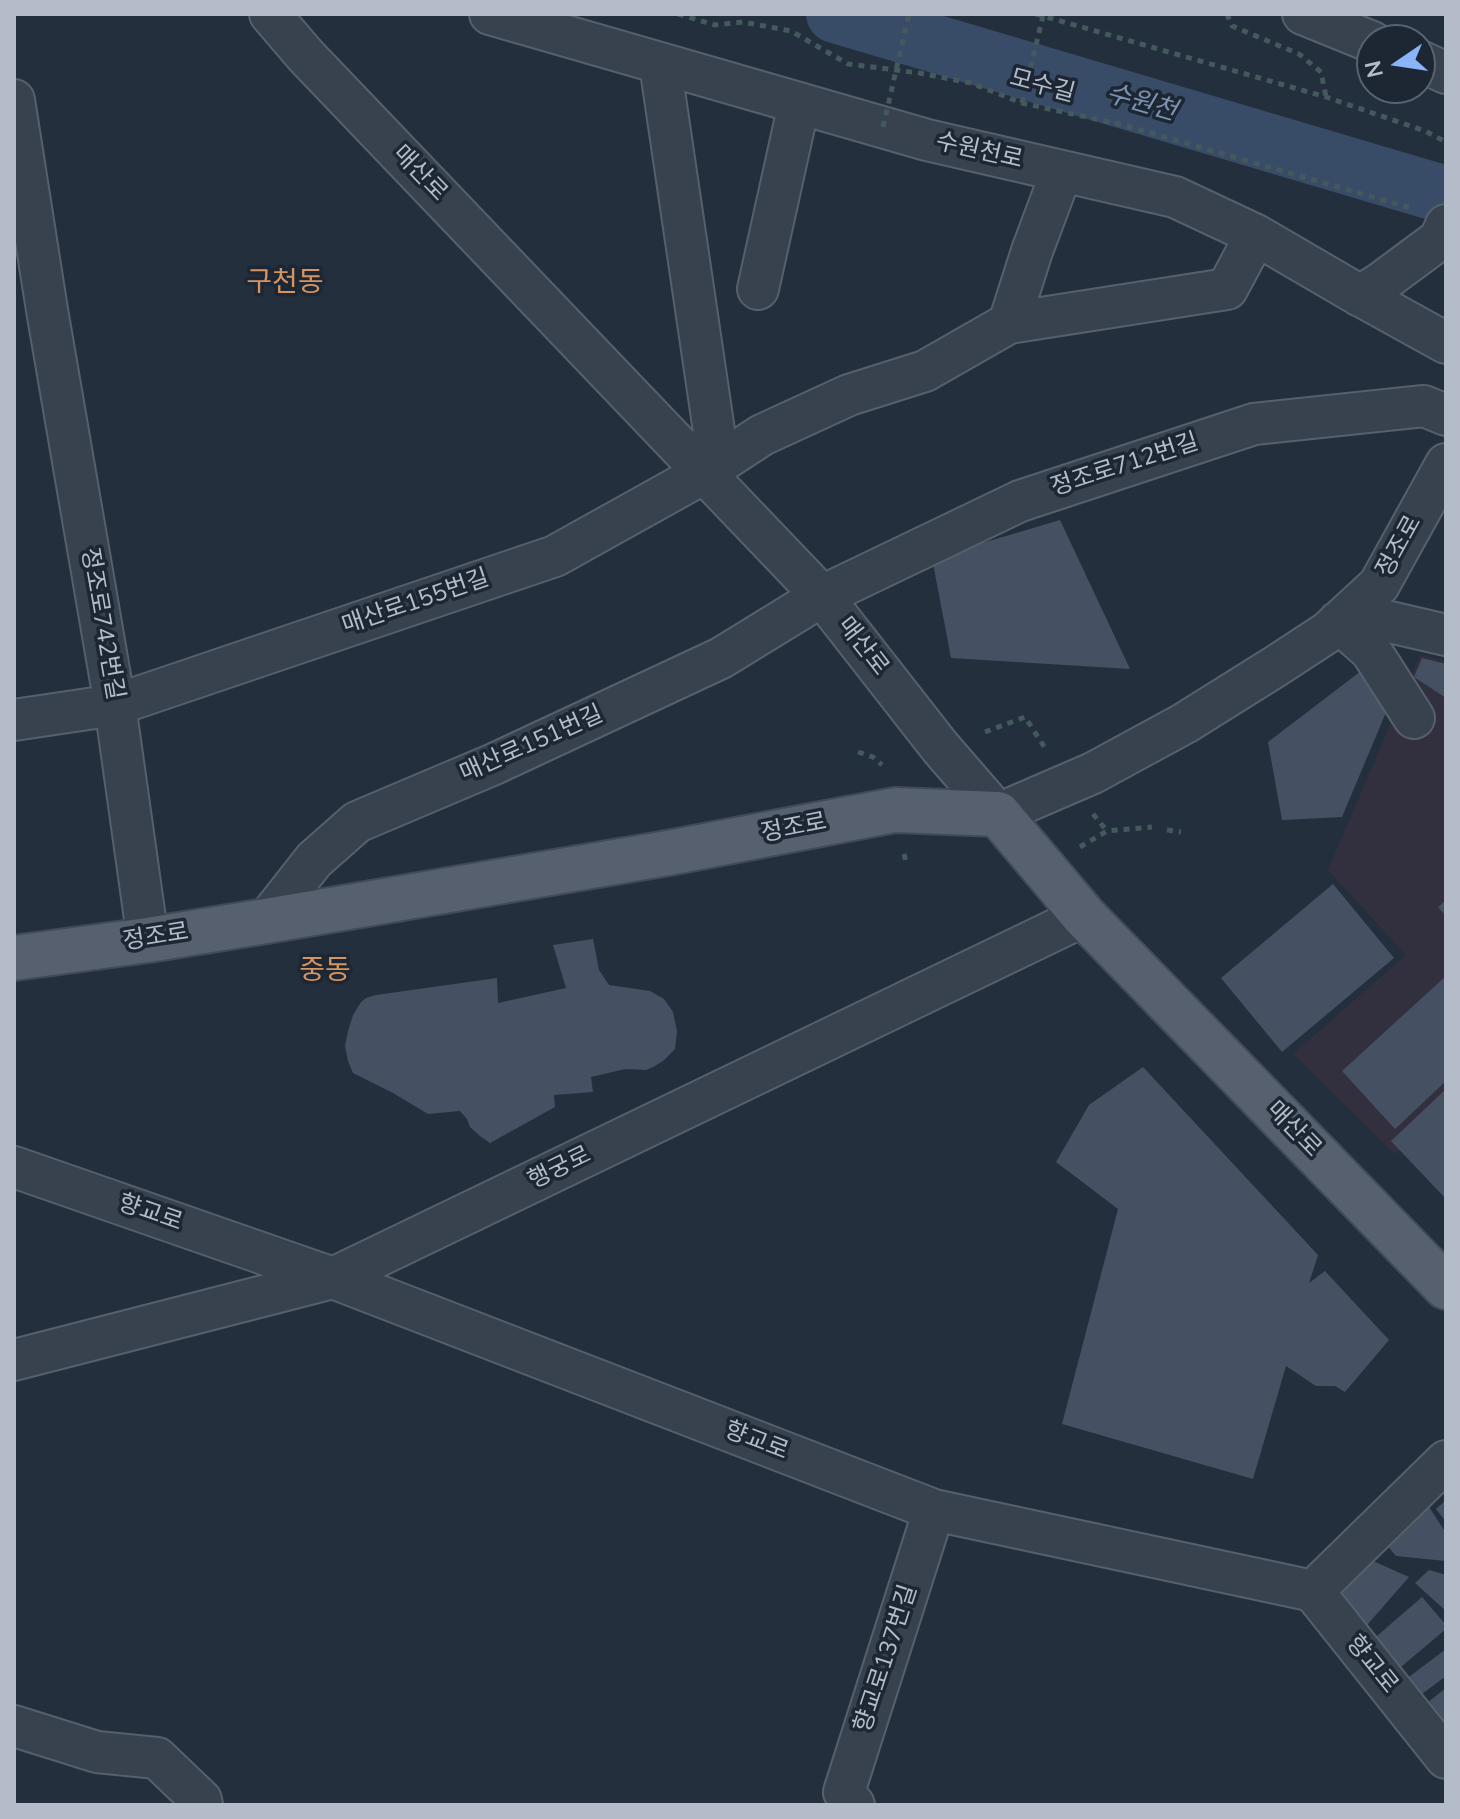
<!DOCTYPE html>
<meta charset="utf-8">
<style>
body{margin:0}
#map{position:relative;width:1460px;height:1819px;overflow:hidden;background:#242f3e;font-family:"Nunito Sans",sans-serif}
canvas{display:block}
.frame{position:absolute;inset:0;border:16px solid #b4bcc9;pointer-events:none}
.north{position:absolute;left:1356px;top:24px;width:80px;height:80px;box-sizing:border-box;background:#1d2633;border:2px solid #59626f;border-radius:50%;rotate:257deg;font-size:22px;font-weight:700;line-height:32px;text-align:center;color:#b4bcc9}
.north::after{content:'';display:block;margin:auto;width:28px;height:36px;background:#8ab4f8;clip-path:polygon(50% 0,100% 100%,50% 72%,0 100%)}
</style>
<div id="map">
<canvas width="1460" height="1819"></canvas>
<div class="frame"></div>
<div class="north">N</div>
</div>
<script>
const ctx = document.querySelector('canvas').getContext('2d');
ctx.lineJoin = 'round';
function paint(path, color) { ctx.fillStyle = color; ctx.fill(path, 'evenodd'); }
function strokePath(path, color, width, dash) { ctx.strokeStyle = color; ctx.lineWidth = width; ctx.lineCap = dash ? 'butt' : 'round'; ctx.setLineDash(dash || []); ctx.stroke(path); }
function drawText(font, color, halo, rows, align = 'center') {
  ctx.font = font + ' "Nunito Sans","Noto Sans KR",sans-serif'; ctx.lineWidth = 7; ctx.setLineDash([]); ctx.textBaseline = 'middle'; ctx.strokeStyle = halo; ctx.fillStyle = color; for (const [text, x, y, turn = 0] of rows) {
    ctx.save(); ctx.translate(x, y); ctx.rotate((+turn || 0) * Math.PI / 180); ctx.textAlign = isNaN(turn) ? turn : align; if (halo) ctx.strokeText(text, 0, 0); ctx.fillText(text, 0, 0); ctx.restore();
  }
}
paint(new Path2D(`
 M1420,655L1446,661V1111L1395,1154L1293,1054L1406,955L1328,870Z`), '#32303f');
strokePath(new Path2D(`
 M835,14L1446,195`), '#394c67', 58);
paint(new Path2D(`
 M1060,520L1130,669L951,658L932,558Z
 M1422,658L1446,664V698L1414,677Z
 M1361,671L1387,710L1342,817L1282,820L1268,742Z
 M1333,884L1394,958L1282,1052L1221,978Z
 M1446,900V916L1438,907Z
 M593,939L599,970L609,985L650,991L664,999L673,1012L677,1031L675,1049L663,1061L653,1067L646,1070L625,1069L591,1077L593,1092L554,1095L555,1107L490,1143L480,1136L470,1127L467,1119L460,1111L428,1114L393,1093L353,1073L348,1061L345,1046L348,1031L353,1015L361,1002L366,998L376,995L497,978L498,1003L566,988L553,945Z
 M1446,976V1081L1395,1129L1342,1071Z
 M1143,1067L1318,1255L1309,1283L1325,1271L1389,1340L1345,1392L1335,1386H1316L1286,1366L1253,1479L1062,1424L1118,1209L1056,1162L1089,1105Z
 M1446,1089V1199L1391,1141Z
 M1446,1500V1522L1436,1509Z
 M1429,1507L1446,1533V1561L1396,1556L1385,1543Z
 M1364,1557L1409,1577L1361,1632L1326,1591Z
 M1429,1570L1446,1575V1611L1415,1583Z
 M1422,1597L1446,1625V1629L1395,1672L1370,1642Z
 M1446,1649V1676L1418,1697L1405,1680Z
 M1446,1688V1737L1423,1706Z`), '#455162');
const minor = new Path2D(`
 M270,14L305,55L822,596L940,747L998,814L1093,773L1185,723L1276,666L1328,632L1379,585L1446,464
 M490,14L927,140L1175,197L1256,235L1352,291L1446,343
 M1303,14L1372,42
 M1420,61L1446,73
 M660,64L714,431L704,473
 M14,100L47,310L115,705L148,940
 M758,289L799,104
 M1360,296L1382,282L1440,239L1446,225
 M1009,323L1032,251L1062,171
 M1359,603L1381,620L1446,635
 M1338,622L1371,651L1414,718
 M14,720L115,705L555,556L704,473L762,435L849,395L925,371L1009,323L1227,289L1256,235
 M266,921L314,860L357,822L494,764L721,658L822,596L1020,501L1254,424L1424,406L1446,415
 M14,1167L333,1278L934,1510L1313,1591L1446,1758
 M14,1360L333,1278L1084,916
 M1313,1591L1446,1461
 M14,1726L97,1752L157,1758L201,1800L202,1805
 M854,1805L844,1792L934,1510`);
const major = new Path2D(`
 M14,958L148,940L266,921L668,853L895,810L998,814L1084,916L1446,1287`);
strokePath(minor, '#565f6c', 44);
strokePath(major, '#414a57', 48);
strokePath(new Path2D(`
 M678,14L715,25L743,22L791,31L848,64L919,73L971,83L1022,103L1123,125L1414,209
 M1036,14L1326,97L1425,131L1446,142
 M1227,14L1232,26L1299,54L1321,72L1326,97
 M1022,103L1043,16
 M985,732L1025,717L1045,748
 M858,752L873,757L882,765
 M1093,814L1107,831
 M1167,830L1181,832
 M1080,847L1107,831L1152,827
 M904,854L907,865`), '#44595c', 5, [6, 6]);
strokePath(minor, '#38414e', 40);
strokePath(major, '#56606e', 44);
strokePath(new Path2D(`
 M883,127L909,14`), '#44595c', 5, [6, 6]);
drawText('24px', '#b4bcc9', '#1d2633', [
 ["모수길",1042,87,15],
 ["수원천로",979,152,13],
 ["매산로",419,174,46],
 ["정조로712번길",1125,466,-18],
 ["정조로",1400,547,-61],
 ["매산로155번길",416,603,-19],
 ["정조로742번길",101,624,80],
 ["매산로",862,647,52],
 ["매산로151번길",532,745,-24],
 ["정조로",794,829,-11],
 ["정조로",156,938,-9],
 ["매산로",1293,1130,46],
 ["행궁로",560,1169,-26],
 ["향교로",150,1214,19],
 ["향교로",756,1442,21],
 ["향교로137번길",887,1659,-72],
 ["향교로",1371,1665,51]
]);
drawText('italic 26px', '#7c92b1', '#1d2633', [
 ["수원천",1141,104,16]
]);
drawText('28px', '#d59563', '#1d2633', [
 ["구천동",285,284],
 ["중동",325,972]
]);
</script>
